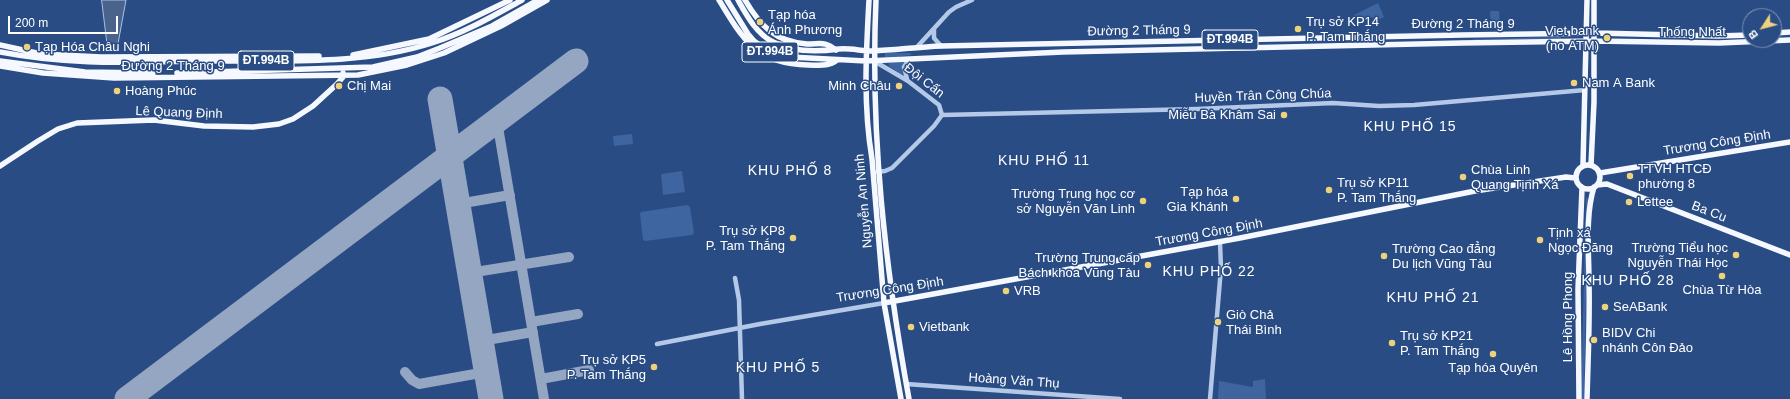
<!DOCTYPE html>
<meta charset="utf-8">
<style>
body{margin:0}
#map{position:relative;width:1790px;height:399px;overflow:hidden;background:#294c84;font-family:Helvetica,sans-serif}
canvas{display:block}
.north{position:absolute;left:1742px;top:8px;width:40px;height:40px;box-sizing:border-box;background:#294c84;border:1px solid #7f94b5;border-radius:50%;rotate:234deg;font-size:11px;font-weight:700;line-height:16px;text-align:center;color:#fff}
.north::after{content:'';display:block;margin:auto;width:14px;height:18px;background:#eed27b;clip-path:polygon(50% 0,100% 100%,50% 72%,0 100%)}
.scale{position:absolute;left:8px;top:16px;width:110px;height:18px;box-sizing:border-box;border:2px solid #fff;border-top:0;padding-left:5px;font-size:12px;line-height:14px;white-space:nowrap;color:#fff;-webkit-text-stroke:3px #294c84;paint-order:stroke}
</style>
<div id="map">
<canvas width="1790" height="399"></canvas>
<div class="north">B</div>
<div class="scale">200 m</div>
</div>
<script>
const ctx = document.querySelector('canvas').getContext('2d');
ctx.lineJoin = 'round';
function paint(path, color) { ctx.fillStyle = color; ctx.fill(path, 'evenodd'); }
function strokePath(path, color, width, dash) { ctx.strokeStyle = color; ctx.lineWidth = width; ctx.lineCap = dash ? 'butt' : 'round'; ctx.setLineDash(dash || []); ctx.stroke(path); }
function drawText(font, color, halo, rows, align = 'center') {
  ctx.font = font + ' Helvetica,sans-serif'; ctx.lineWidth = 3; ctx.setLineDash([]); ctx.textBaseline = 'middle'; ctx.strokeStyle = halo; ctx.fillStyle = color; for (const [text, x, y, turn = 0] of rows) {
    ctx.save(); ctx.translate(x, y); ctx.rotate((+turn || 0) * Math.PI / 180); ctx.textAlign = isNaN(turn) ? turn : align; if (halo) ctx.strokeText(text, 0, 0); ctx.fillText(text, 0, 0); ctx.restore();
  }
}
paint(new Path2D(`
 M1378,3L1384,17L1375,21L1373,17L1357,24L1354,15Z
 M1490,11H1499L1500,26H1491Z
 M1560,37L1562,39L1472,40L1474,39Z
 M885,53H911V55L885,58Z
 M904,62L902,68L903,76L889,66V63Z
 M632,134L633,144L614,146L613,136Z
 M682,171L685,192L663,195L661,174Z
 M1586,197L1588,199L1584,399H1581Z
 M687,205L690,207L694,233L692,235L645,241L643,240L640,214L641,212Z
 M1265,379L1266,399H1218L1219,381L1253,387V381Z`), '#3e65a0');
const water = new Path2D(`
 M102,0H126L117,49H110L107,43Z`);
paint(water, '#4a638b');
strokePath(water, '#a8c2e7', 1);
strokePath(new Path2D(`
 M497,121L544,399
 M458,204L510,195
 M469,273L569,257
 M531,322L578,314
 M481,341L533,332
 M405,372L412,380L419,384L486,372
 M541,379L589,370`), '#94a6c2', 10);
strokePath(new Path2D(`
 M440,99L491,399
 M127,399L576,61`), '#94a6c2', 25);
strokePath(new Path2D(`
 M934,29V38L941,46
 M917,47L949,12L956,7L972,0
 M874,61L908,81L939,105L942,115L934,126L892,168L885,171L877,172
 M907,79L904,67L909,59
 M942,115L1197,109L1333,103L1379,106L1414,105L1585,90
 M735,278L739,300L742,399
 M657,344L760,324L884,303
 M906,384L1120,399
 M1210,399L1221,268L1220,242`), '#b4c8e7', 4.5);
strokePath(new Path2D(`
 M719,0C743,40 757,64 808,65C819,65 828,67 837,60
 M727,0L748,34L754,41L769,52L790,57L866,61L1063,52L1462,43L1594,41L1719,43L1790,40
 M738,0C747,16 756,33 773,42C792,52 818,52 839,49C850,48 862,51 873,51C895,50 918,47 941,46L1462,35L1596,33L1718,36L1750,35
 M745,0C760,26 776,42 807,44C821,44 825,41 836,50
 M869,0C866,53 863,106 872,159L884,303L901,399
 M876,0C870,134 885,267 909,399
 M1774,33L1790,32
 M0,45L41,54L101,57L319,56
 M0,52C72,66 135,62 208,61C282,60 360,66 432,43C464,33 493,16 522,0
 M353,55L429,39L510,0
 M0,61L85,72L153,73
 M0,66L43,73L114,78L358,75L407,65L444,53L501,26L547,0
 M177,73L373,67L417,57L440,48L492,26L538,0
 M1576 177a12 12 0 1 1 24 0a12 12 0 1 1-24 0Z
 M1583,165L1587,0
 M1591,165L1594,102V0
 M0,166L38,141L58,129L77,123L154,120L204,126L253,127L279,124L293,119L313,106L337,84L343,77V73
 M1600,173L1790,142
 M1597,185L1607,184L1790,255
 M884,303L1240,238L1475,191L1566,177L1575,178
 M1579,399L1578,289L1582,188
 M1587,399C1588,360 1590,321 1589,282C1589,252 1585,216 1594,187`), '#f5f8fe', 5.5);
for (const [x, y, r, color] of [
 [760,22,4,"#eed27b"],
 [1298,29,4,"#eed27b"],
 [1607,38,4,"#eed27b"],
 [27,47,4,"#eed27b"],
 [1574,83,4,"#eed27b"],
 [339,86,4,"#eed27b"],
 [899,86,4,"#eed27b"],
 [117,91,4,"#eed27b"],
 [1284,115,4,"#eed27b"],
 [1630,176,4,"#eed27b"],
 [1463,177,4,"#eed27b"],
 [1329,190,4,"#eed27b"],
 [1236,199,4,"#eed27b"],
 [1143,201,4,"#eed27b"],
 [1629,202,4,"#eed27b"],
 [793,238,4,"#eed27b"],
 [1540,240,4,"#eed27b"],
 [1736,255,4,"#eed27b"],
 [1384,256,4,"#eed27b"],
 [1148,265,4,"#eed27b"],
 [1722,276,4,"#eed27b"],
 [1006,291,4,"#eed27b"],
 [1605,307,4,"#eed27b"],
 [1218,322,4,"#eed27b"],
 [911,327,4,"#eed27b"],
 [1594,340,4,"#eed27b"],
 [1392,343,4,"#eed27b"],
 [1493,354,4,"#eed27b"],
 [654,367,4,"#eed27b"]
]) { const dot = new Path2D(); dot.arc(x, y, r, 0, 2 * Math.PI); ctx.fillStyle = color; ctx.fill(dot); strokePath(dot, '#294c84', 1.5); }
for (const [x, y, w] of [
 [1230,40,56],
 [770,52,56],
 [266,61,56]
]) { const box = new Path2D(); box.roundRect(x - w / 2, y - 10, w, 20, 3); ctx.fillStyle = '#294c84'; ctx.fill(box); strokePath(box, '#fff', 1); }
drawText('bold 12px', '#fff', null, [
 ["ĐT.994B",1230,40],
 ["ĐT.994B",770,52],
 ["ĐT.994B",266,61]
]);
drawText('13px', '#fff', '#294c84', [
 ["Tạp hóa",768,15],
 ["Ánh Phương",768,30],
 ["Trụ sở KP14",1306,22],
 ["P. Tam Thắng",1306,37],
 ["Viet bank",1599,31,"right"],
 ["(no ATM)",1599,46,"right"],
 ["Tạp Hóa Châu Nghi",35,47],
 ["Nam A Bank",1582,83],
 ["Chị Mai",347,86],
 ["Minh Châu",891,86,"right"],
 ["Hoàng Phúc",125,91],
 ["Miễu Bà Khâm Sai",1276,115,"right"],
 ["TTVH HTCĐ",1638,169],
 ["phường 8",1638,184],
 ["Chùa Linh",1471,170],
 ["Quang Tịnh Xá",1471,185],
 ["Trụ sở KP11",1337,183],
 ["P. Tam Thắng",1337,198],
 ["Tạp hóa",1228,192,"right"],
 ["Gia Khánh",1228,207,"right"],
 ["Trường Trung học cơ",1135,194,"right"],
 ["sở Nguyễn Văn Linh",1135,209,"right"],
 ["Lettee",1637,202],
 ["Trụ sở KP8",785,231,"right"],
 ["P. Tam Thắng",785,246,"right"],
 ["Tịnh xá",1548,233],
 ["Ngọc Đăng",1548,248],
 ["Trường Tiểu học",1728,248,"right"],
 ["Nguyễn Thái Học",1728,263,"right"],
 ["Trường Cao đẳng",1392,249],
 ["Du lịch Vũng Tàu",1392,264],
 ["Trường Trung cấp",1140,258,"right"],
 ["Bách khoa Vũng Tàu",1140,273,"right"],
 ["Chùa Từ Hòa",1722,290,"center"],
 ["VRB",1014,291],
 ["SeABank",1613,307],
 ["Giò Chả",1226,315],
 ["Thái Bình",1226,330],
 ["Vietbank",919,327],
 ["BIDV Chi",1602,333],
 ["nhánh Côn Đảo",1602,348],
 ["Trụ sở KP21",1400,336],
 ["P. Tam Thắng",1400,351],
 ["Trụ sở KP5",646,360,"right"],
 ["P. Tam Thắng",646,375,"right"],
 ["Tạp hóa Quyên",1493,368,"center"]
], 'left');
drawText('13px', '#fff', '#294c84', [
 ["Đường 2 Tháng 9",1463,24],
 ["Đường 2 Tháng 9",1139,31,-1],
 ["Thống Nhất",1692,32],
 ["Đường 2 Tháng 9",173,66],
 ["Đội Cấn",924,81,38],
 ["Huyền Trân Công Chúa",1263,96,-2],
 ["Lê Quang Định",179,113,2],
 ["Trương Công Định",1717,143,-9],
 ["Nguyễn An Ninh",864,201,-95],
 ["Ba Cu",1709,212,21],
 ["Trương Công Định",1209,233,-10],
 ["Trương Công Định",890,290,-9],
 ["Lê Hồng Phong",1568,317,-90],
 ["Hoàng Văn Thụ",1014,381,4]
]);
ctx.letterSpacing = '1px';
drawText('14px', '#fff', '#294c84', [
 ["KHU PHỐ 15",1410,127],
 ["KHU PHỐ 11",1044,161],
 ["KHU PHỐ 8",790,171],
 ["KHU PHỐ 22",1209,272],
 ["KHU PHỐ 28",1628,281],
 ["KHU PHỐ 21",1433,298],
 ["KHU PHỐ 5",778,368]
]);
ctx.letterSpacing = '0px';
</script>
